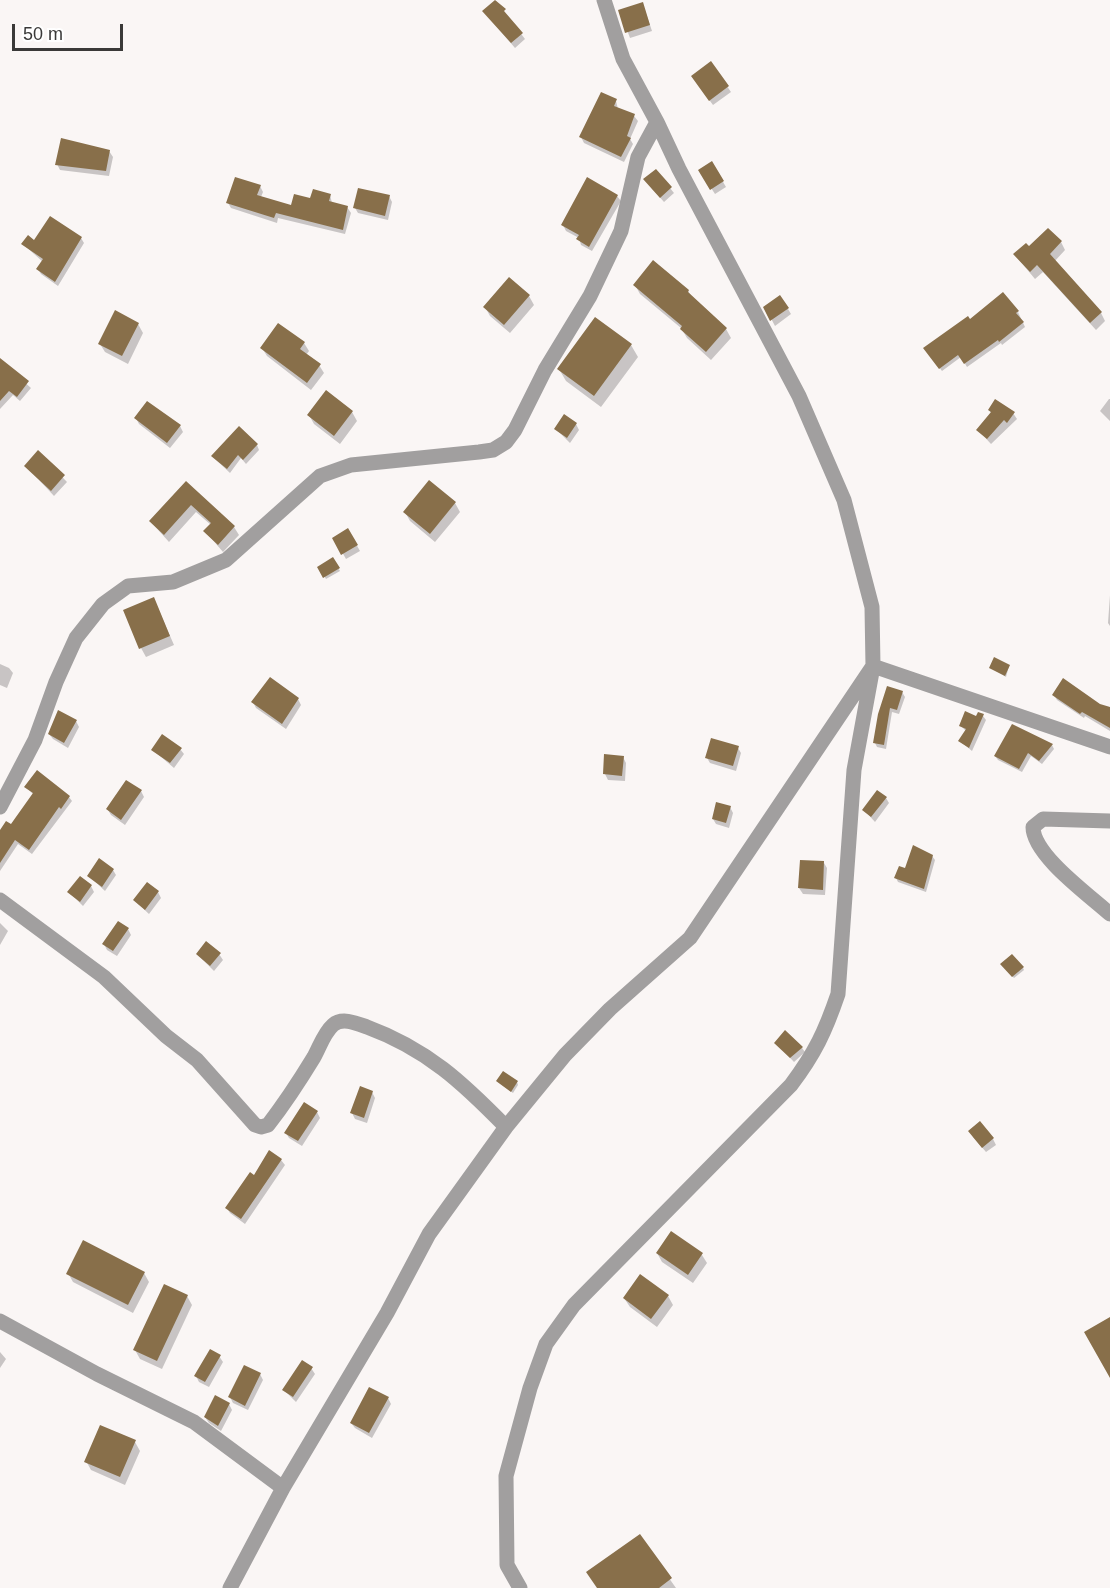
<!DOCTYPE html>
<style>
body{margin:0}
#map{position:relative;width:1110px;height:1588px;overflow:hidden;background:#faf6f5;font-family:Arial,sans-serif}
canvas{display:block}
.scale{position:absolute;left:12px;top:24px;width:111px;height:27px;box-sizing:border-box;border:3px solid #3a3938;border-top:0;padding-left:8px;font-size:18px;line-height:21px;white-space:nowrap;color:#3a3938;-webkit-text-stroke:4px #fff;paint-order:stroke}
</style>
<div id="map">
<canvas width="1110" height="1588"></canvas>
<div class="scale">50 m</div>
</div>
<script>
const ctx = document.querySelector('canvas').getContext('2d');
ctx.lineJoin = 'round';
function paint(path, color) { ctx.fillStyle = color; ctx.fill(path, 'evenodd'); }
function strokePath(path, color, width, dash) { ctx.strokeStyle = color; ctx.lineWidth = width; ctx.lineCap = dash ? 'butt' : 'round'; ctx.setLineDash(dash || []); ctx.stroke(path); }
paint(new Path2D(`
 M496,1L525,39L515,48L484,12Z
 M645,10L652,31L630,38L620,11Z
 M711,63L731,92L713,105L696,82Z
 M616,101L618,109L634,116L638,121L630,139L633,144L624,162L584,143L581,137Z
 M109,151L113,157L109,176L60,170L57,164Z
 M712,163L726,187L715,194L700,171Z
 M649,185L670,188L674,193L664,202Z
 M260,186L263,192L261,197L292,207L330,195L332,203L347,207L351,213L345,234L278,218L277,223L231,208L228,203Z
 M389,196L392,202L388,220L358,213L355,208Z
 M617,196L621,201L592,251L581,245L579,238L566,231L563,225Z
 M81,238L84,243L58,286L41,274L38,269L43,262L23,244Z
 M1061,242L1065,250L1054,262L1101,313L1105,321L1096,330L1043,272L1035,279L1015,255L1029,249Z
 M635,285L688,291L693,299L726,329L731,338L711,360L687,338L681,328L640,294Z
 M529,296L534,305L510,333L490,316L485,307Z
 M765,307L788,309L791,314L775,326Z
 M1018,312L1025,327L1002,345L1001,343L967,367L961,357L942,371L927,352L970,322Z
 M138,324L143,333L128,364L105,352L100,344Z
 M278,325L304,343L309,351L306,355L319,365L324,373L311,390L267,356L262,348Z
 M631,345L638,357L601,407L566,381L559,369Z
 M0,360L31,388L20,401L13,395L0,409Z
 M1109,399H1110V421L1100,411Z
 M989,410L1013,413L1017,419L991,444L978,430L992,414Z
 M352,412L357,421L340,444L314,424L309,415Z
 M136,418L180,426L183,432L170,448L139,424Z
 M576,424L579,430L570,443L556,429Z
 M257,445L259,450L246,464L241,458L230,473L213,457Z
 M38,452L67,482L54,496L26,466Z
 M186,483L234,527L239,535L223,552L205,531L211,525L196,512L169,542L151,522Z
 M455,503L460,512L435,542L410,521L405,512Z
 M348,530L360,551L346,559L334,538Z
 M333,559L340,571L326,579L319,567Z
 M1110,595V626L1108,623Z
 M158,608L174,645L146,657L141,648Z
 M0,664L9,668L13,673L7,688L0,685Z
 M1009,666L1006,677L991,668Z
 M270,679L298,699L301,705L286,729L256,708L253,702Z
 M902,692L905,697L899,714L892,712L886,749L877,747L875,743L879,714Z
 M1054,695L1110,709V731L1085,716L1084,718L1057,700Z
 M983,716L986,720L972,751L960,741L967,732L961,726Z
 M76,721L79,727L68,748L53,739L49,734Z
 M1052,745L1054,749L1042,764L1031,756L1022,772L998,760L995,756Z
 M738,748L741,753L736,771L710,763L707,758Z
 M180,749L184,754L174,768L153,750Z
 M623,757L626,763L625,781L608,780L605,774Z
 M26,787L69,797L72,801L32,854L18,844L0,871V832L12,826L34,795Z
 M141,791L144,797L125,825L111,815L108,810Z
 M886,798L889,803L875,822L864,810Z
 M730,807L733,813L729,828L716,824L713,819Z
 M932,856L935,860L926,892L898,882L896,878Z
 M824,863L827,868L825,895L803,894L799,888Z
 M113,870L116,875L105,891L89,876Z
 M91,886L94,892L83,906L69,892Z
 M158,892L161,898L149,914L134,900Z
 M0,923L8,931L0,945Z
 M128,929L131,935L117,956L107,950L104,944Z
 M197,954H219L223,960L214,971Z
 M1004,967L1023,968L1024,970L1014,978Z
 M776,1043L802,1048L805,1052L794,1062Z
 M498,1082H517L518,1085L513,1093Z
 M372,1092L375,1098L367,1123L355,1119L352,1113Z
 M317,1112L320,1118L302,1146L289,1138L286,1133Z
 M973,1137L993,1139L996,1145L986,1152Z
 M281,1160L285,1165L245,1224L230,1213L227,1208L254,1177Z
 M657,1253L702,1255L707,1263L693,1283L662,1262Z
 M68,1273H144L149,1282L133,1313L73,1282Z
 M187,1296L192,1305L162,1369L140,1359L135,1350Z
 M668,1296L673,1305L657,1327L630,1307L624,1298Z
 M0,1352L6,1359L0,1368Z
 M219,1356L223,1362L209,1387L199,1382L196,1376Z
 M311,1368L315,1374L296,1402L284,1390Z
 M260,1374L263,1380L248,1410L233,1403L230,1397Z
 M388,1398L391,1404L372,1438L355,1428L351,1423Z
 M229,1404L232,1410L221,1431L209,1423L205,1417Z
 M135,1442L140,1451L125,1485L91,1470L86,1461Z
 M639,1536L676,1588H597Z`), '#0003');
paint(new Path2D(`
 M495,0L506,9L504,11L523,33L511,43L482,11Z
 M643,2L650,25L625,33L618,10Z
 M711,61L729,86L709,101L691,76Z
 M601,92L617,99L614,106L635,114L627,136L631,138L621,157L579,137Z
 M61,138L110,150L106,171L55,165Z
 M712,161L724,181L710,190L698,170Z
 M656,169L672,187L660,198L643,179Z
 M235,177L261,185L257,195L291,205L294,194L310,198L313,189L331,194L329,201L348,206L343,230L276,213L274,218L226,203Z
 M587,177L618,195L589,247L576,239L579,235L561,225Z
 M358,188L390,195L385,216L353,208Z
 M50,216L82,237L55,282L36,269L43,259L21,244L28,235L34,240Z
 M1048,228L1062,241L1050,254L1102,312L1090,323L1037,265L1030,272L1013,254L1026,243L1029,246Z
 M653,260L689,290L688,292L727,328L706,352L680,329L682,326L633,285Z
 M509,277L530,295L504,325L483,307Z
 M1003,292L1019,311L1016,313L1024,322L999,342L998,340L964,364L958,355L939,369L923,348L968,316L970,319Z
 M780,295L789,308L770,321L763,307Z
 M115,310L139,323L122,356L98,344Z
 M595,317L632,344L594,396L557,369Z
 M278,323L305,342L300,349L321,364L307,383L260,348Z
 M0,358L29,381L17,397L9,391L0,401Z
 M326,390L353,411L334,436L307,415Z
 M995,399L1015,412L1007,423L1004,420L987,439L976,430L991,412L988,410Z
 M147,401L181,425L167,443L134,418Z
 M564,414L577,423L567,438L554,429Z
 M239,426L258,444L243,460L238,455L227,469L211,456Z
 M38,450L65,475L51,491L24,466Z
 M429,480L456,502L430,534L403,512Z
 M186,481L235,526L218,545L203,531L211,523L191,505L164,535L149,521Z
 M348,528L358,545L341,555L332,538Z
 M333,557L340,568L323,578L317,567Z
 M154,597L170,636L139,649L123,610Z
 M994,657L1010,665L1005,676L989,668Z
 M270,677L299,698L282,724L251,702Z
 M1063,678L1100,704L1110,707V728L1082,712L1080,714L1052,695Z
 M887,686L903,691L897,710L890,708L884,745L873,743L878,714Z
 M58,710L77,720L64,743L48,734Z
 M965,711L976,716L978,712L984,714L969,748L958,741L966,729L959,726Z
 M1012,724L1053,744L1039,761L1028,753L1019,769L994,756Z
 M162,734L182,748L170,763L151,750Z
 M711,738L739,746L733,766L705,758Z
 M604,754L624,756L622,776L603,774Z
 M37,770L70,796L61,809L59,807L29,850L15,840L0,863V830L6,821L11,824L33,793L24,787Z
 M126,780L142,790L121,820L106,809Z
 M877,790L887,797L871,817L862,810Z
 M716,802L731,806L726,823L712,819Z
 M913,845L933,855L924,889L894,878L899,866L905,868Z
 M99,858L114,869L102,887L87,876Z
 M800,860L824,861L823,890L798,888Z
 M80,876L92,885L80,902L67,892Z
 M147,882L159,891L145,910L133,900Z
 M118,921L129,928L113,951L102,944Z
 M206,941L221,953L210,966L196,954Z
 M1012,954L1024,967L1012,977L1000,964Z
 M785,1030L803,1047L790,1058L774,1043Z
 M503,1071L518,1081L511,1092L496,1081Z
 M360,1086L373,1091L364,1118L350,1113Z
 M304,1102L318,1111L298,1141L284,1133Z
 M980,1121L994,1138L982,1148L968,1131Z
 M269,1150L282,1159L241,1219L225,1208L250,1172L254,1175Z
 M671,1231L703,1253L688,1275L656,1253Z
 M83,1240L145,1272L128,1305L66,1274Z
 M640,1274L669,1295L651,1319L623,1298Z
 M164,1284L188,1295L157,1361L133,1350Z
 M1110,1317V1378L1084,1332Z
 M210,1349L221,1355L205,1382L194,1376Z
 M302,1360L313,1367L293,1397L282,1390Z
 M244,1365L261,1373L245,1406L228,1397Z
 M369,1387L389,1397L369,1433L350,1423Z
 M215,1395L230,1403L218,1426L204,1417Z
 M100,1425L136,1440L120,1477L84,1462Z
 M640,1534L672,1578L659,1588H597L586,1572Z`), '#886f4a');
strokePath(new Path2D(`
 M604,0L623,59L657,122
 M0,807L35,740L56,682L76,638L103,604L128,586L173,582L226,560L320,476L351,465L479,452L493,450L506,442L515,430L545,370L590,296L621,231L638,157L657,122L679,169L799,396L844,500L872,607L873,666L1110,747
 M1110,821L1043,819L1033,827C1033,855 1089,895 1110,914
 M0,900L104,977L166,1036L197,1060L255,1125L261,1127L268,1125C285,1103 300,1080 314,1057C320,1046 324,1033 333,1025C342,1017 356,1023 367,1027C427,1049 463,1083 506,1127
 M0,1321L97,1374L194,1422L283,1488
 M230,1588L283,1488L387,1313L429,1234L506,1127L565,1055L610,1009L690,938L873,666
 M520,1588L507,1565L506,1476L530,1388L546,1344L574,1305L791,1085C815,1053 825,1032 838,994L854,770L872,672`), '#a19f9f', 15);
</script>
